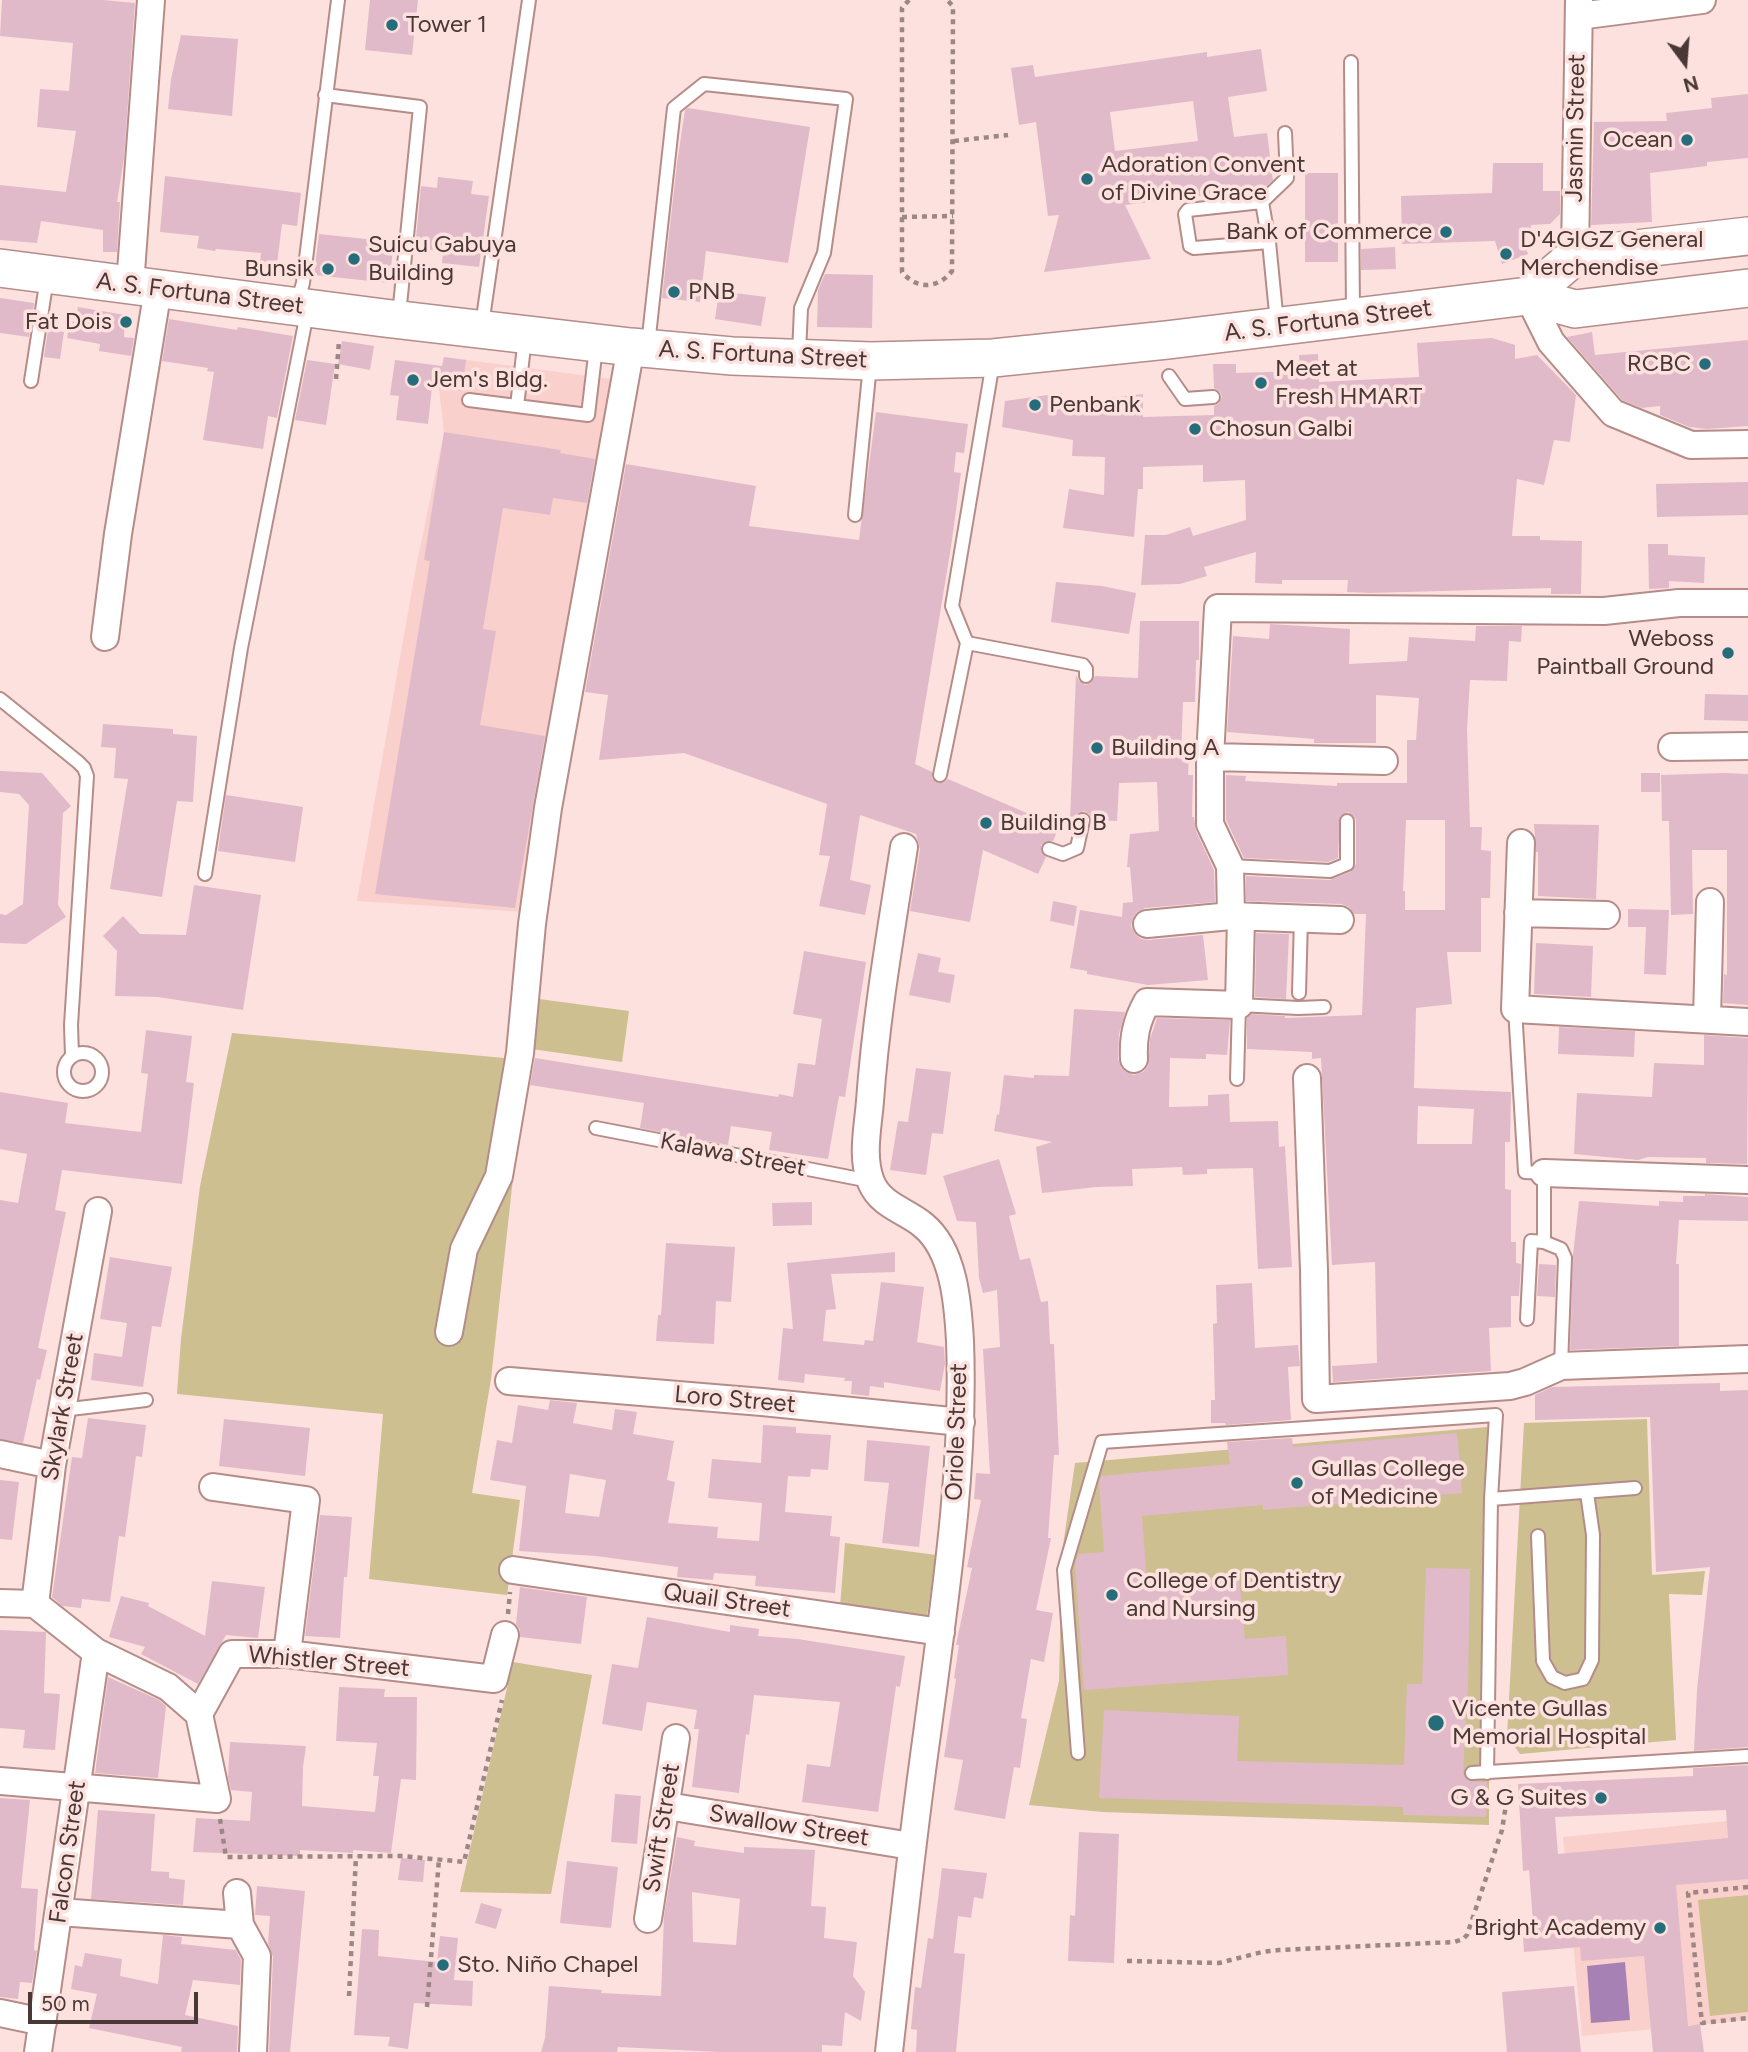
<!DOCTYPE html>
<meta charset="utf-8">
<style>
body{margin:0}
#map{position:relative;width:1748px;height:2052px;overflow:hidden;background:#fce1de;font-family:Figtree,sans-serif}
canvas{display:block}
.north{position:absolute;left:1650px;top:28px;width:70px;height:70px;-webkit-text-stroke:5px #fce1de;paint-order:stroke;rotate:164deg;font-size:19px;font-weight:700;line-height:28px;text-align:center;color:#493836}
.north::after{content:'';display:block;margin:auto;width:24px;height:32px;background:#493836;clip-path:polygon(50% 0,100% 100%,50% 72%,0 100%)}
.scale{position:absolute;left:28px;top:1992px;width:170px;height:32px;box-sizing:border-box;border:4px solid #493836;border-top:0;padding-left:9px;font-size:21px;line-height:24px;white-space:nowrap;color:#493836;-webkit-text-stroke:5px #fce1de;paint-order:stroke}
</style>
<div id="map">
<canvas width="1748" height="2052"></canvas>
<div class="north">N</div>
<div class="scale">50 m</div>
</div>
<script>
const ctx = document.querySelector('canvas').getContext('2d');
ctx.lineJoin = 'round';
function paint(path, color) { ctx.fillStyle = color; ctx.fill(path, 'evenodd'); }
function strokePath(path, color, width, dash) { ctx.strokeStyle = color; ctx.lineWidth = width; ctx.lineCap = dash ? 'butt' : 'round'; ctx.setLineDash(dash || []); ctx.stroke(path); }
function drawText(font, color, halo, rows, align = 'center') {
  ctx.font = font + ' Figtree,sans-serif'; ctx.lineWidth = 7; ctx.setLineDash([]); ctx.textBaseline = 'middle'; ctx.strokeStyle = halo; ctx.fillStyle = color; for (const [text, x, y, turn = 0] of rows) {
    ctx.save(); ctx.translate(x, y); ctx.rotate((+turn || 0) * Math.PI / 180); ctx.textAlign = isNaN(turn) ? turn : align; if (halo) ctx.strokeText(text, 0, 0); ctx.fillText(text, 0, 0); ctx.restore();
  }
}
paint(new Path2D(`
 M444,357L612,379L584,522L524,912L357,901L416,567L444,432L439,388Z
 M1748,1819V2020L1582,2036L1563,1837Z`), '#fad0cc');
paint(new Path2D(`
 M539,999L629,1011L622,1062L532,1049Z
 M232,1033L526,1060L491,1379L472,1493L520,1500L507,1595L369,1579L383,1414L177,1394L181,1339L200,1186Z
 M1647,1419L1652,1575L1705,1571L1702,1595L1669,1594L1676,1740L1520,1754L1507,1736L1524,1423Z
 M1487,1427L1489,1439V1825L1103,1812L1029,1805L1059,1681L1062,1552L1075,1463Z
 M845,1543L936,1555L927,1616L919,1620L840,1607Z
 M513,1662L592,1675L551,1894L460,1892Z
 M1748,1895V2012L1710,2016L1698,1900Z`), '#cdbf90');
paint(new Path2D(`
 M1625,1962L1630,2020L1591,2023L1587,1966Z`), '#a682b4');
paint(new Path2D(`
 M2,0H103L135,3L124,158L117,202H120L117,252H103V230L41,221L37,243L0,240V185L66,192L76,131L37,127L40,89L69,91L73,43L0,36Z
 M370,0H418L412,55L365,50Z
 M181,35L238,39L232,116L168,109L171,79Z
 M1261,49L1267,91L1228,97L1234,137L1267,133L1273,180L1264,188L1125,205L1151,259L1044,272L1059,215L1048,216L1036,122L1019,125L1011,68L1033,65L1035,77L1207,52V57ZM1193,101L1198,141L1115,151L1110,112Z
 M1748,94V158L1707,162V166L1650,173L1652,222L1591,225L1594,122L1667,121L1666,113L1712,108L1711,98Z
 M688,108L810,127L788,263L706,251L700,302L662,298L677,163L685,110Z
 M1493,163H1543V191H1560V214L1550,224L1531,225V230H1519L1528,254L1502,264L1495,241L1402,244L1401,196L1492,193Z
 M1305,173H1338V262H1305Z
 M165,176L301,193L297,226L282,224L276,272L259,270L261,253L216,249L215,251L197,248L199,236L160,232Z
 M438,177L473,181L471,194L489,196L479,267L442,263L443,251L415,248L421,186L437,188Z
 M319,234L394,242L389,283L314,275Z
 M1395,247L1396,269L1361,270V249Z
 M825,274L873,275L872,328L817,327L818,290Z
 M719,291L766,297L761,326L715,319Z
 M0,298L34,303L29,337L0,333Z
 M78,307L125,315L124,337L134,338L131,356L99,351L100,344L67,338L70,321L75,322Z
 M169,319L237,330L238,327L293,336L277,418L268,416L263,449L203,440L214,372L207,371L208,368L162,361Z
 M48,330L64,332L60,359L44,357Z
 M1592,332L1595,355L1748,340V426L1707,429L1689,427L1660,415V406L1642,408L1622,400L1567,337Z
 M1492,338L1515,345V359L1537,355L1576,395L1570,442L1554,440L1544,485L1517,479L1512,536H1540V540L1582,541L1581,594H1551V588L1370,593L1347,592L1348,580H1282V584L1255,583L1256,552L1204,567L1207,576L1180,584L1141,585L1145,535H1166L1190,527L1193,536L1246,520L1245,480L1203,482V465L1143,467V489H1138L1134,537L1063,528L1069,489L1104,495L1105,457L1072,456L1073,440L1002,427L1005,401L1062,393L1061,404L1143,394V417L1214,415V406L1218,404L1222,397L1220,392L1214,388L1213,364H1236V373L1300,371L1299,355L1318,354L1319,382L1419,377L1417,343Z
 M342,341L374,346L370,370L338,364Z
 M444,357L466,360L462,391L432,387L428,424L396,420L399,396L390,395L395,360L442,366Z
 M307,360L335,364L326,425L295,420Z
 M876,412L968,424L964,453L956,452L954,472L961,473L951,547L915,764L932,772V778L938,783H943L948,779L1059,827L1053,841H1047L1041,845V851L1046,857L1038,874L983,850L970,922L910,911L920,849L916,834L860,815L850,880L871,885L865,915L819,906L830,856L819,855L827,804L684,753L599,760L608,695L585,692L626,464L756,486L749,526L859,540Z
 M444,432L561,450L560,453L595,459L587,503L553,498L550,515L503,508L483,629L496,631L480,725L545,736L515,908L375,894L430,561L424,560Z
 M1748,482V515L1657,517L1656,484Z
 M1648,544H1668V555L1705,557L1704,583L1669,581V588L1649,589Z
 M1056,582L1102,586L1136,593L1129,634L1051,622Z
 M1140,621H1199V660H1196L1195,702H1183L1181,757H1189L1188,775H1193L1192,817H1194L1196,831L1214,870L1215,902L1145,908L1137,912L1133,917L1131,926L1135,934L1141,939L1148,940L1203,935L1208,980L1148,985L1087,974V971L1070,968L1080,910L1122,917L1123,903L1133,902L1130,867H1127L1130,834L1159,831L1157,782L1119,783L1117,821L1092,820L1089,814L1084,811L1077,814L1074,819H1070L1076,675L1079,681L1085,685L1091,683L1095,676L1138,678Z
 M1270,624L1350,629L1349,664L1407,661L1409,637L1475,641L1476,626H1522L1521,642L1509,641L1507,681L1470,680L1467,729L1470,827H1482L1481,850L1491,851L1490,898H1481V952H1447L1452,1004L1416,1008L1414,1088L1511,1092L1510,1142H1505V1189L1511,1190V1242H1516V1263L1521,1264L1519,1296H1511V1327L1489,1328L1491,1371L1333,1382L1332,1366L1377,1363L1375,1262L1332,1265L1321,1058L1312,1059V1052L1247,1049V1018L1251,1014L1285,1016V1018L1362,1015L1366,914H1354L1349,907L1341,904L1246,901V876L1330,880L1350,872L1356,864V820L1354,816L1348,812L1340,816L1338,858L1328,862L1244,858L1226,820V775L1246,776L1245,781L1337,786V783H1407V740H1416L1419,698L1376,695V743H1314V739L1227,732L1233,636L1269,639ZM1406,820H1445V910H1405V891H1403ZM1418,1106L1474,1109L1472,1144H1417Z
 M1705,694L1748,695V721L1704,720Z
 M103,724L173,729V734L197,736L193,802L177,801L162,897L110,889L128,779L114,778L116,748L101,747Z
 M0,771L42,773L71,806L63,813L58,905L66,917L26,944L0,943V914L6,915L23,904L29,805L19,794L0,792Z
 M1641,773H1660V792H1641Z
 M1725,773L1748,774V1005L1723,1003L1724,974L1727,975V850H1692L1693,914L1671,915L1669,821H1662L1661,775Z
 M226,795L303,807L295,862L218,851Z
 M1534,824L1599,825L1596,899L1538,896V852H1536Z
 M194,885L261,895L243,1010L158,997L115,996L117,951L103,936L123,916L140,934L186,935Z
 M1053,901L1077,906L1074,926L1050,921Z
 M1628,909L1669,910L1666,975L1644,974L1646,927H1628Z
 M1256,933L1289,934L1286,999L1255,997Z
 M1536,943L1593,946L1591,997L1534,994Z
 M804,951L866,962L845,1097L839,1096L828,1159L769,1150L772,1132L731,1126L728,1145L640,1128L644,1103L530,1085L535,1058L778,1097L779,1094L793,1097L798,1063L815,1065L822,1019L793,1014Z
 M918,953L941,958L938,972L955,975L950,1003L909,995Z
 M1074,1009L1125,1012L1119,1034L1118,1059L1121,1068L1126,1072L1134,1075L1143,1072L1148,1066L1150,1039L1157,1018L1230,1020L1227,1055L1206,1054V1059L1170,1058L1169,1107L1208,1106V1095L1229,1094L1230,1122L1278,1121L1279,1147L1285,1146L1292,1267L1258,1269L1253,1168L1207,1169V1174L1183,1175L1182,1167L1132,1169L1133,1186L1096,1187L1042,1193L1036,1147L1052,1142L994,1131L997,1114L999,1115L1004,1075L1034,1078V1075L1069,1076Z
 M1559,1027L1635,1031L1634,1057L1558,1054Z
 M146,1030L192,1036L186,1082L194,1083L182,1184L62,1170L55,1210L66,1212L38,1348L47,1350L40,1380L37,1379L23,1443L0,1439V1200L18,1203L27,1154L0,1149V1092L68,1103L65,1123L141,1132L148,1074L141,1073Z
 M1704,1035L1748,1038L1747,1164L1706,1163V1158L1648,1157L1638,1160L1574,1154L1577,1093L1652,1097L1654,1063L1704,1065Z
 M916,1068L951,1072L943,1134L932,1133L926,1175L890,1170L898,1121L908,1122Z
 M999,1159L1016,1214L1009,1216L1020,1260L1030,1258L1041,1302L1048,1301L1050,1344H1054L1059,1455H1054L1048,1538H1051L1036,1610L1053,1613L1044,1662L1031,1659L1021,1718L1027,1719L1020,1768L1014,1767L1005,1819L954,1810L963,1760L944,1757L956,1679L954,1678L959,1645H956L972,1568L967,1567L981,1500L974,1499L976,1473L990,1474L983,1349L1000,1347L997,1290L983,1293L979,1278L976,1222L957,1221L943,1176Z
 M1705,1194L1748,1197V1221L1679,1220L1676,1264H1679V1346L1570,1350L1573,1255L1579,1201L1659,1206V1201L1683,1202V1196H1705Z
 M812,1202V1225L773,1226L772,1203Z
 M666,1243L735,1247L731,1302L716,1301L714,1344L656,1341L658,1315H661Z
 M895,1252V1272L831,1274L836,1309L826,1310L823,1341L864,1345L865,1340L873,1341L881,1282L924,1287L917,1342L944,1347L945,1364L940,1391L884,1382V1388L870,1386L869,1396L851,1394L852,1381H844L845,1378L805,1374L804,1383L778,1380L783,1328L793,1329L787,1263Z
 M110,1257L172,1267L161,1327L152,1326L143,1387L91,1380L94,1353L122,1357L127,1323L100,1319Z
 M1539,1264L1556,1265L1555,1297L1537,1296Z
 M1252,1283L1255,1348L1298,1345L1300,1366L1288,1367L1291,1420L1226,1425L1225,1423H1211V1400H1215L1213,1324L1217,1323L1216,1285Z
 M1720,1383V1391L1748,1390V1747L1694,1751L1697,1690L1710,1567L1656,1572L1650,1417L1535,1420V1395L1552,1387Z
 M550,1400L577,1403L573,1423L612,1430L615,1409L637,1412L633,1434L674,1441L667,1480L675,1482L668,1523L718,1527L717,1538L759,1541L762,1503L708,1498L712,1459L761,1463L763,1425L796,1427V1433L831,1435L828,1470L811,1469L810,1477L788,1476L785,1512L832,1516L830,1536L840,1537L835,1593L755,1586L756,1576L714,1573L713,1580L677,1577L678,1567L596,1556L519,1551L526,1486L490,1480L497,1440L512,1443L518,1405L548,1410ZM570,1474L606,1480L599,1517L565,1513Z
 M88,1418L146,1425L142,1457L136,1456L125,1537L119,1536L110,1602L82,1599L81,1608L62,1606L52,1597L72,1457L82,1458Z
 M224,1419L310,1428L305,1476L219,1466Z
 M1457,1433L1462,1493L1263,1510V1505L1142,1516L1147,1583L1239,1575L1245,1639L1286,1636L1288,1675L1084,1690L1075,1565L1078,1554L1104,1552L1099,1483L1101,1476L1230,1464L1227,1442L1292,1438L1293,1447Z
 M867,1440L930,1446L919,1547L882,1543L889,1483L864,1481Z
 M0,1480L19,1482L12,1540L0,1539Z
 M320,1515L352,1517L347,1577H344L340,1638L305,1636Z
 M1426,1568L1470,1569L1468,1686L1463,1774L1469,1781L1487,1782L1486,1817L1403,1815V1807L1099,1798L1104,1710L1239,1716L1237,1761L1404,1765L1407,1684H1422Z
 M212,1581L265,1587L258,1638L226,1635L198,1684L141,1654L145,1647L109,1637L121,1596L149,1603L148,1606L205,1636Z
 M520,1587L587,1597L581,1644L520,1637V1630L516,1624Z
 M647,1617L730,1632V1625L759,1629L758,1636L798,1639L905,1656L900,1687L896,1686L878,1812L802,1802L807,1764L830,1767L840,1702L754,1695L749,1735L746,1734L739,1793L692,1787L699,1729H694L697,1710L647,1702L642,1731L602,1724L612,1664L638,1668Z
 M0,1630L46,1632L44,1693L60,1694L55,1750L23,1748L25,1730L0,1728Z
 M108,1677L159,1700L166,1706L158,1778L95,1773Z
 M339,1687L385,1689L384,1697H417L416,1780L401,1779L391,1853L353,1850V1853L300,1850V1856L193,1852L196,1818L250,1821L252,1792L231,1790L228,1777L230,1742L306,1746L303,1767L302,1806L375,1812L379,1776H373L377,1743L336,1741Z
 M1748,1765V1879L1676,1885L1688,2026L1700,2024L1704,2052H1653L1644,1956L1581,1961L1580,1947L1524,1952L1522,1923L1533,1922L1529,1870L1523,1871L1518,1784L1693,1776V1768ZM1726,1810L1728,1838L1558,1854L1555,1817Z
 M615,1794L641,1796L637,1844L611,1842Z
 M0,1798L30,1800L21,1888L38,1889L34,1950L37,1951L32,1983L20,1982L18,1999L0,1997Z
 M98,1810L155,1814L151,1871L169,1872V1878L185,1880L183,1905L91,1899Z
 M1079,1832L1119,1834L1114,1963L1068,1961L1070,1915L1075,1916Z
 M677,1837L695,1841L694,1846L744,1853V1847L815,1850L811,1906L826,1907L824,1938L857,1942L853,1976L865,1992L861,2021L845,2012L842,2046L822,2045V2052H719L618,2047L617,2052H541L545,2038L549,1986L602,1990L601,1993L661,1996L664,1916ZM692,1892L740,1899L736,1945L693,1942Z
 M401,1858L425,1860L423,1882L398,1880Z
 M567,1861L618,1867L611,1928L560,1923Z
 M942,1868L987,1873L983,1899L974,1897L971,1918L958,1916L954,1953L965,1954L956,2052H916L917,2030L911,2029L915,1987L921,1988L928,1938L933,1939Z
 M257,1886L305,1891L290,2052H269L273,1957L268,1943L270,1916L255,1915Z
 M481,1903L502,1909L496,1929L475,1923Z
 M362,1929L379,1930L378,1956L437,1962L440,1936L458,1938L454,1980L473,1981L472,2006L414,2003L408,2049L388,2046L390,2037L354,2035Z
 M163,1935L182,1937L181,1944L236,1950L241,1960L240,1985L193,1980L185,2015L238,2026L237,2052H181L182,2047L89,2028L97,1994L71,1989L75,1965L82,1967L85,1953L122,1959L120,1976L158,1984Z
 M1574,1986L1581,2052H1507L1502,1992Z`), '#e1baca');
const lane = new Path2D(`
 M1351,62L1353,314
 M325,95L420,107L399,315
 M1262,202L1188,210L1185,214L1190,246L1194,248L1269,242L1277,323
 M1269,242L1262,202L1287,178L1285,133
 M297,303L303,283L338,0
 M482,325L529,0
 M648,345L674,108L704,84L846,99L824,253L801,308L799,354
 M1169,376L1185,399L1213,397
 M31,381L47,278
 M469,400L588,415L596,347
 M517,406L525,338
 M855,515L870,365
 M967,643L1083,665L1086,669V676
 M0,699L78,762L84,768L87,776L71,1025L72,1056
 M940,775L967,643L952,606L993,362
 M1049,849L1063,854L1077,848L1083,820
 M1230,866L1330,871L1347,864V821
 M205,874L241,648L307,313
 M1299,993L1301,918
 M1515,1009L1525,1172L1544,1173V1242L1531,1241L1527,1319
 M64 1072a19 19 0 1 1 38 0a19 19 0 1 1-38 0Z
 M1237,1079L1239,1005L1298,1008L1324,1007
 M596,1128L870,1181
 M1544,1242L1561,1249L1565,1258L1561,1366
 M62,1410L146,1400
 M1491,1499L1635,1488
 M1538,1536L1543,1661L1552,1677L1565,1683L1583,1679L1592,1660L1593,1535L1587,1493
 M1078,1753L1064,1570L1102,1442L1496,1415L1491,1499L1487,1773
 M1472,1773L1748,1756`);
const street = new Path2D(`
 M1579,16L1702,0
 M1575,256L1579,0
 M130,285L151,0
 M1528,296L1551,342L1613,413L1691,445L1748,444
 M105,637L118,534L158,289
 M1672,747L1748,746
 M1210,757L1384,761
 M1521,843L1515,1009L1748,1022
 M1518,913L1606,915
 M1231,916L1230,866L1210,824V757L1218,608L1604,611L1679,603H1748
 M1147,924L1231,916L1340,920
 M1707,1019L1710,902
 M1134,1059C1133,1037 1136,1022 1147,1002L1239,1005L1241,917
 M1307,1078L1314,1270L1316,1399L1510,1386L1525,1382L1561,1366L1748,1359
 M1544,1173L1748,1180
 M449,1332L464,1249L499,1176L520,1053L532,924L548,808L631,347
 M509,1381L762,1402L961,1422
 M0,1454L52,1465
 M213,1487L306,1500L287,1654
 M513,1570L941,1632
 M0,1603L35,1604L96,1652L168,1687L199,1714L217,1799L0,1781
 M35,1604L52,1465L98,1211
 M199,1714L232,1654H287L494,1679L505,1635
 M667,1806L911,1846
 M237,1893L240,1925
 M59,1912L240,1925L257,1956L253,2052
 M648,1919L676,1738
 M0,2013L43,2022
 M38,2052L96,1652
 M889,2052C901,1946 912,1840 927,1734C944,1604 965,1473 960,1341C958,1304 954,1250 923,1225C905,1210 881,1206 871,1182C861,1157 868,1127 870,1101C876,1016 891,931 904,847`);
const secondary = new Path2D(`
 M0,268L384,318L631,347L732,356L871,361L993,358L1167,340L1528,296L1575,309L1748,288
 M1528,296L1575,256L1748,236`);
strokePath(lane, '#b58c88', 16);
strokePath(street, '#b58c88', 30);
strokePath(secondary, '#b58c88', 40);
strokePath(new Path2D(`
 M909,0L902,8V272C917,290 938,289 952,271L953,6L947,0
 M954,141L1008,135
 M902,217L953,216
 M336,379L339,341
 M508,1614L510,1592
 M220,1819L226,1857L403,1856L464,1862L502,1700
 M1748,1887L1688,1893L1702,2023L1748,2018
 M1127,1961L1219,1963L1262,1952L1279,1950L1454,1942L1463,1939L1467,1935L1502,1830L1509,1785
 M349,1996L356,1856
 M427,2007L439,1859`), '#9c8784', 4.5, [5, 5]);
strokePath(lane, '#fff', 12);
strokePath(street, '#fff', 26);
strokePath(secondary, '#fff', 37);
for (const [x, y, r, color] of [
 [392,25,7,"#266d7b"],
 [1687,140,7,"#266d7b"],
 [1087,179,7,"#266d7b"],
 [1446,232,7,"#266d7b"],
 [1506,254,7,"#266d7b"],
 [354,259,7,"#266d7b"],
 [328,269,7,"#266d7b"],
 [674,292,7,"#266d7b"],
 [126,322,7,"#266d7b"],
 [1705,364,7,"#266d7b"],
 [413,380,7,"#266d7b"],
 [1261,383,7,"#266d7b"],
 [1035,405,7,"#266d7b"],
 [1195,429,7,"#266d7b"],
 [1728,653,7,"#266d7b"],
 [1097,748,7,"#266d7b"],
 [986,823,7,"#266d7b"],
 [1297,1483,7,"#266d7b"],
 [1112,1595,7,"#266d7b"],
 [1436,1723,9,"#266d7b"],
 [1601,1798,7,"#266d7b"],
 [1660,1928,7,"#266d7b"],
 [443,1965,7,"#266d7b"]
]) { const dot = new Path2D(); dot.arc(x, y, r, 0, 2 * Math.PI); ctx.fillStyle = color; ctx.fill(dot); strokePath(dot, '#fce1de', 2.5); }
drawText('24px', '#493836', '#fce1de', [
 ["Tower 1",406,25],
 ["Ocean",1673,140,"right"],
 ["Adoration Convent",1101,165],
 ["of Divine Grace",1101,193],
 ["Bank of Commerce",1432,232,"right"],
 ["D'4GIGZ General",1520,240],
 ["Merchendise",1520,268],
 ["Suicu Gabuya",368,245],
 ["Building",368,273],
 ["Bunsik",314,269,"right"],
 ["PNB",688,292],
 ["Fat Dois",112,322,"right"],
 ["RCBC",1691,364,"right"],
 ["Meet at",1275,369],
 ["Fresh HMART",1275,397],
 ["Jem's Bldg.",427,380],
 ["Penbank",1049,405],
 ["Chosun Galbi",1209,429],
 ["Weboss",1714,639,"right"],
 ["Paintball Ground",1714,667,"right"],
 ["Building A",1111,748],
 ["Building B",1000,823],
 ["Gullas College",1311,1469],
 ["of Medicine",1311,1497],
 ["College of Dentistry",1126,1581],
 ["and Nursing",1126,1609],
 ["Vicente Gullas",1452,1709],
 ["Memorial Hospital",1452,1737],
 ["G & G Suites",1587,1798,"right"],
 ["Bright Academy",1646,1928,"right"],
 ["Sto. Niño Chapel",457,1965]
], 'left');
drawText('24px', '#493836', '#fce1de', [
 ["Jasmin Street",1576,128,-89],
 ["A. S. Fortuna Street",200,294,7],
 ["A. S. Fortuna Street",1328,321,-7],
 ["A. S. Fortuna Street",763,355,3],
 ["Kalawa Street",733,1155,11],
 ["Loro Street",735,1400,5],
 ["Skylark Street",63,1407,-80],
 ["Oriole Street",957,1432,-88],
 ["Quail Street",727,1601,8],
 ["Whistler Street",329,1662,5],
 ["Swallow Street",789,1826,9],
 ["Swift Street",662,1828,-81],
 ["Falcon Street",68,1852,-82]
]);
</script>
